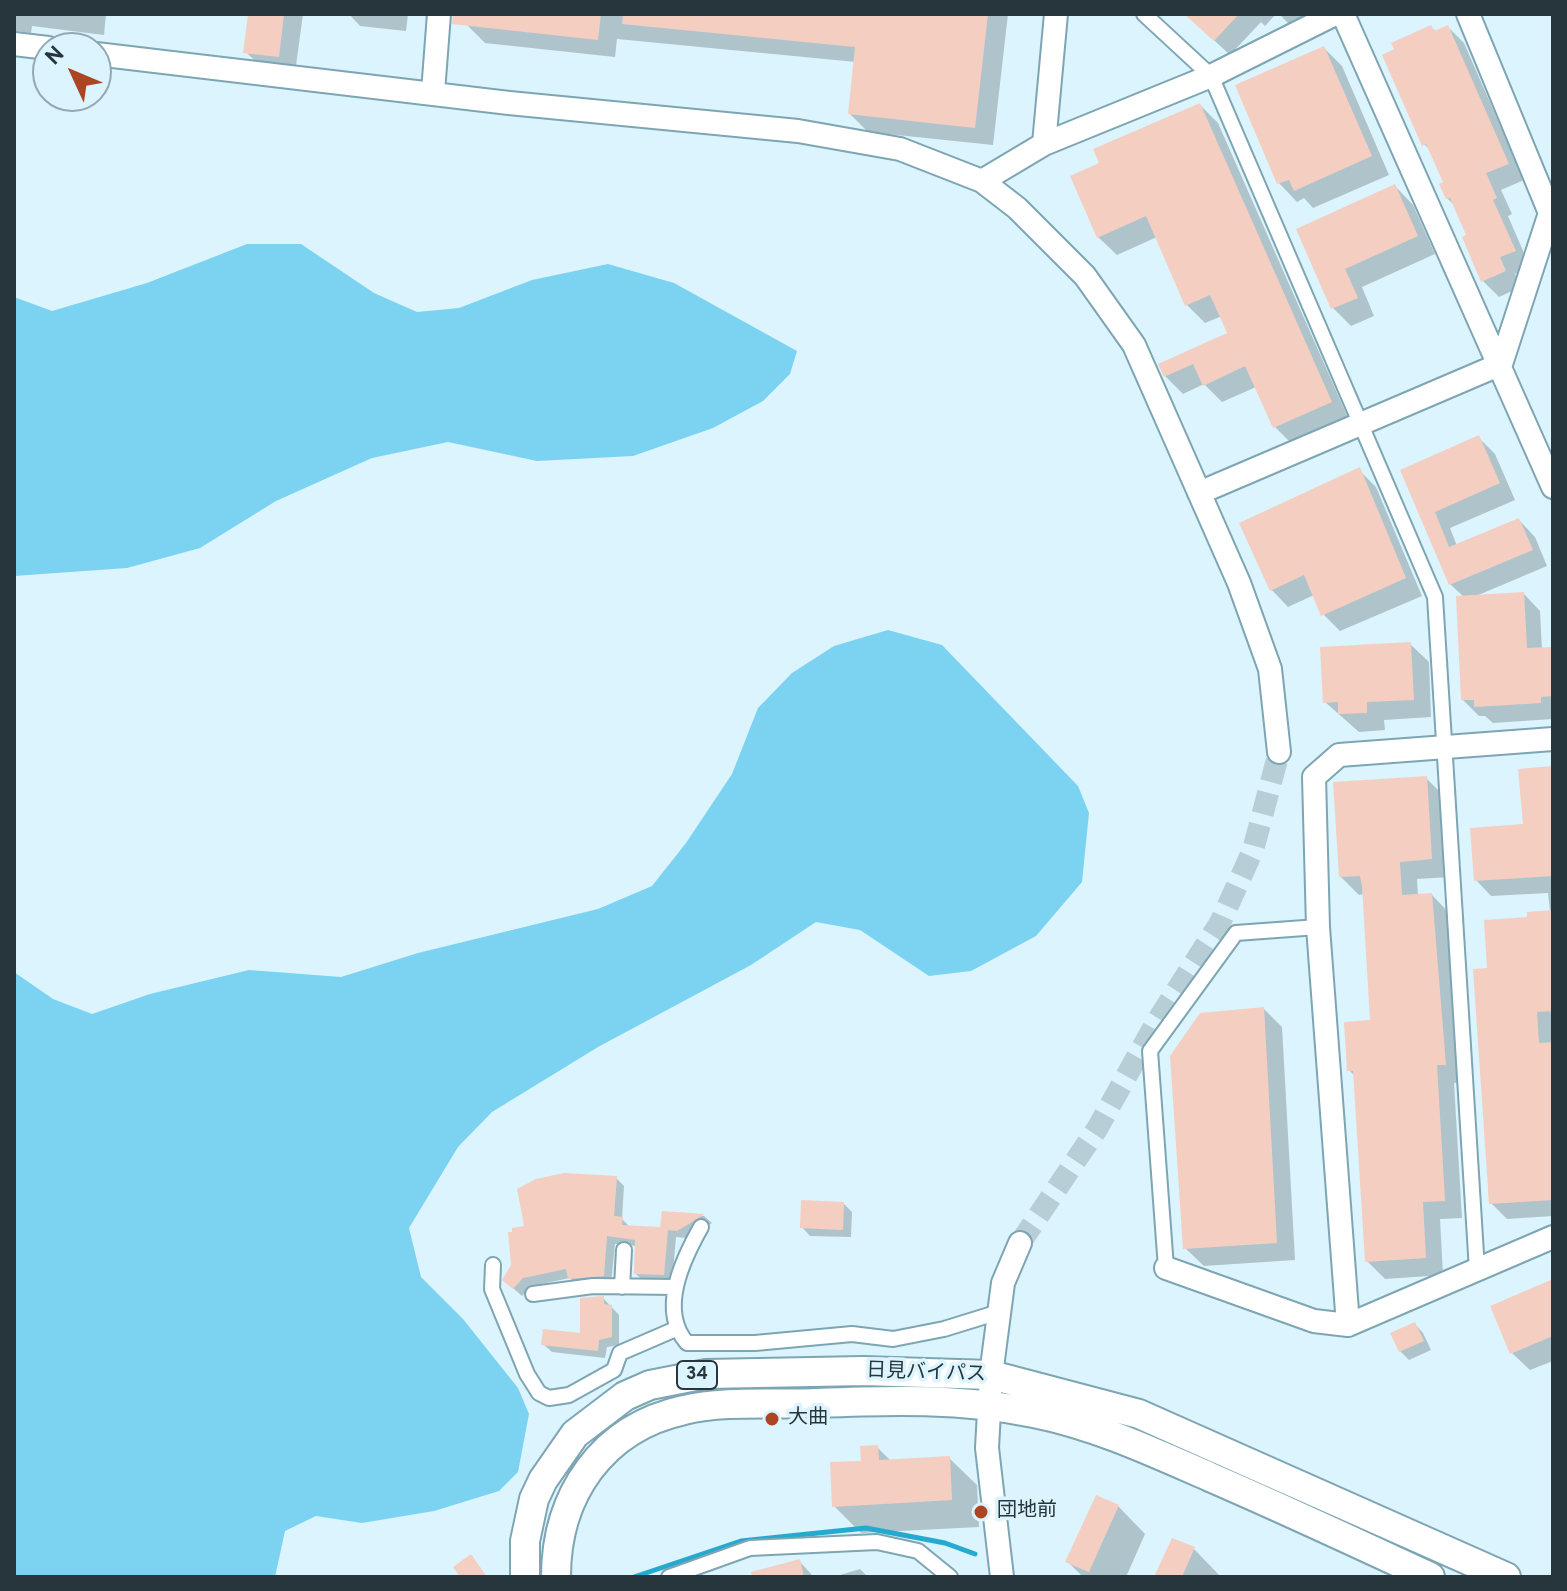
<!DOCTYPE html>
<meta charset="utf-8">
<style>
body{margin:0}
#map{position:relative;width:1567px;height:1591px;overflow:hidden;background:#dbf4fd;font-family:Overpass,sans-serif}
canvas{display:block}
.frame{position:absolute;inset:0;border:16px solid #26363c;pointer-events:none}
.north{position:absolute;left:32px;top:32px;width:80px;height:80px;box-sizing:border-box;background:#dbf4fd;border:2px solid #93a8b0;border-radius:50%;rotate:314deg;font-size:22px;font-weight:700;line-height:32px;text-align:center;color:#26363c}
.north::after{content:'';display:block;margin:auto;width:28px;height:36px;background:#ad4524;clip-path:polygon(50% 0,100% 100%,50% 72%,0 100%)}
</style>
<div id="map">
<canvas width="1567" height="1591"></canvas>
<div class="frame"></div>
<div class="north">N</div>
</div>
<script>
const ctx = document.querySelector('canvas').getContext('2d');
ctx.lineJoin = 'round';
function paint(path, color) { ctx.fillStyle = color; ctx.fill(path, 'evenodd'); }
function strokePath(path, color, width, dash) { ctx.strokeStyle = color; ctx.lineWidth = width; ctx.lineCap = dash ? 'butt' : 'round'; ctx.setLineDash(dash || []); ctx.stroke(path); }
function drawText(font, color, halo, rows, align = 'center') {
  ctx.font = font + ' Overpass,"Noto Sans JP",sans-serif'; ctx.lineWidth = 7; ctx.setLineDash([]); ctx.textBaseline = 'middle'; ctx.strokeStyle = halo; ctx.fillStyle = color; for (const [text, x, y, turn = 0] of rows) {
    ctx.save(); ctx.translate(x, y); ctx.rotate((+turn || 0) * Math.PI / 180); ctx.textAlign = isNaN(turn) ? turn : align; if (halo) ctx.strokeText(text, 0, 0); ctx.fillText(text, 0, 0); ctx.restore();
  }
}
paint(new Path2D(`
 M247,244H301L374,293L417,312L459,308L532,280L608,264L674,283L797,351L790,374L763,401L713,428L633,456L537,461L448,442L372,458L276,501L200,548L127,568L14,576V297L52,311L147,283Z
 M888,630L942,645L1078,786L1089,813L1082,882L1036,936L971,971L929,976L860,930L816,922L751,965L598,1047L492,1112L458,1147L409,1228L421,1277L463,1319L518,1388L529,1414L518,1472L499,1491L434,1511L362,1523L316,1516L285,1531L275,1577H14V972L53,999L92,1014L150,994L249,970L341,977L418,953L598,909L652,886L686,843L732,774L758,708L792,673L834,646Z`), '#7bd3f1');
paint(new Path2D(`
 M14,14H106L104,35L32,26L31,33L14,31Z
 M250,14H303L295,73L263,69L246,52Z
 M349,14H408L406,31L360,26Z
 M468,14H1008L993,145L868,132L850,114L856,62L617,39L615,57L485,43L467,25Z
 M1186,14H1276L1265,26L1261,22L1230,55Z
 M1279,14H1307L1309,16L1295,30Z
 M1431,27L1436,32L1448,27L1464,43L1524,180L1501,190L1512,214L1508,216L1530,267L1515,274L1521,287L1499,297L1483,281L1469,236L1457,208L1447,198L1445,183L1432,152L1424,144Z
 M1324,48L1342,66L1389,175L1313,208L1304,198L1297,202L1279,183Z
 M1200,105L1218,123L1349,420L1293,445L1275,427L1256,387L1222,402L1204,384L1183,394L1165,376L1229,334L1222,316L1205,323L1187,305L1157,237L1117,255L1098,237L1102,164Z
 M1395,186L1413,205L1435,254L1362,287L1374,316L1351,326L1333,308L1298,230Z
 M1479,438L1495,454L1515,500L1450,528L1457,546L1519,520L1535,537L1547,566L1476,596L1524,594L1540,611L1542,650L1553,649V719L1493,723L1485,716H1479L1463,700L1464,597L1450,584L1403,471Z
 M1359,470L1376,487L1422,596L1340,631L1323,614L1314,595L1288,607L1271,589Z
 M1410,644L1429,662L1431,717L1384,720L1385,730L1359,732L1325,702Z
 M1553,768V973L1548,974L1553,1041V1216L1507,1219L1491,1203L1489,970L1530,919L1550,912L1548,893L1491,896L1476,880L1525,826Z
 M1426,778L1444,796L1449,877L1417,879L1418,896L1432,895L1450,914L1463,1082L1454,1083L1462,1218L1440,1219L1443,1275L1385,1279L1367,1261L1355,1076L1349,1070L1372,1022L1364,894L1359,895L1340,876Z
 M1264,1009L1282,1027L1295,1260L1204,1266L1185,1248Z
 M616,1178L624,1186L622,1219L631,1228L662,1229L663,1213L704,1216L712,1223L686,1238L676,1237L672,1283L644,1282L636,1274L637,1246L615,1244L611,1284L578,1286L570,1278L531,1286L522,1296L513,1288L527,1228Z
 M844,1204L852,1212L851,1237L810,1236L802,1227Z
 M1553,1281V1361L1530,1370L1512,1353Z
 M603,1298L619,1315V1345L607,1347L605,1358L552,1352L543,1344L583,1336Z
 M1415,1324L1423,1333L1431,1350L1409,1360L1400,1351Z
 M877,1447L891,1461L949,1458L977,1485L979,1527L861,1533L834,1506Z
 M1118,1506L1145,1534L1126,1577H1083L1067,1561Z
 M1194,1549L1221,1577H1156Z
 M799,1561L814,1577H779Z
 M860,1569L868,1577H840V1575Z`), '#0003');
strokePath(new Path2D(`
 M634,1577L741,1541L866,1528L945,1543L975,1554`), '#26a9ce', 5);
paint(new Path2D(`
 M248,14H284L279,57L243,53Z
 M453,14H601L598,40L452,24Z
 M623,14H988L975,128L848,114L855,47L622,24Z
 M1184,14H1239L1214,41Z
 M1431,25L1434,31L1448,25L1509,164L1486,173L1497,198L1493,200L1516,251L1500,257L1506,271L1481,282L1462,237L1466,235L1450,198L1446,199L1439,184L1443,182L1426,144L1422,146L1382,55L1394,49L1391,43Z
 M1324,46L1372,156L1294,191L1289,180L1277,184L1235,85Z
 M1200,103L1332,402L1273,428L1245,366L1203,386L1193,364L1164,377L1158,364L1227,333L1210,295L1185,306L1146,216L1097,238L1070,176L1099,163L1093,149Z
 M1395,184L1418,236L1345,269L1358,298L1331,309L1296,229Z
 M1479,435L1500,483L1435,512L1449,547L1519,518L1533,550L1449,585L1400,470Z
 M1360,467L1406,578L1321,616L1304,575L1270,591L1239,523Z
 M1524,592L1527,648L1553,647V696L1541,697V703L1474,707V700H1461L1456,596Z
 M1411,642L1414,700L1367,702V713L1338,714V702L1323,703L1320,647Z
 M1553,766V876L1474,881L1470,828L1523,824L1518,769Z
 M1427,776L1432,859L1400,862L1402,895L1432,893L1446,1065H1437L1445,1201L1423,1202L1426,1258L1365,1262L1353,1071H1347L1344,1022L1370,1020L1362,886L1360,876L1339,877L1333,782Z
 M1553,910V1011L1537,1012L1539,1043L1553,1042V1200L1489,1204L1473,969L1487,968L1484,920L1527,917V912Z
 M1264,1007L1277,1243L1183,1249L1170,1056L1200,1013Z
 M564,1173L617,1176L614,1216L623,1217L622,1225L660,1227L662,1211L705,1214L677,1231L668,1230L664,1275L634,1274L635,1240L607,1236L604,1276L568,1279L566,1269L523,1278L513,1289L502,1280L511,1265L508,1232H512V1228L524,1226L517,1189L536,1179Z
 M801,1200L844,1202L843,1230L800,1228Z
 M1553,1279V1336L1510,1354L1490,1306Z
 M604,1296V1304L612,1305V1337L599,1340L598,1351L541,1345L543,1329L580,1333V1298Z
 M1415,1322L1424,1341L1399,1352L1390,1333Z
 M878,1445L879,1460L950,1456L952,1500L832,1507L830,1462L861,1461L860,1446Z
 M1096,1495L1119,1505L1089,1572L1065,1562Z
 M1172,1538L1195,1547L1182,1577H1154Z
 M471,1554L487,1577H460L453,1567Z
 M800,1559L804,1577H752L751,1572Z`), '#f5cec2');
strokePath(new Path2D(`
 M1020,1243L1097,1129L1157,1021L1220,923L1253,850L1279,752`), '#b7ced6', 22, [22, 11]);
const street = new Path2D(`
 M1144,14L1211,76L1435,597L1477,1270
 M701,1227C683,1259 658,1310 687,1343H755L852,1334L893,1339L944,1329L999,1312
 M493,1265L492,1289L527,1374L539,1393L549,1398L569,1395L614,1370L620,1353L678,1328
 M1166,1268L1150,1051L1236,933L1318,927
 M622,1287L624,1250
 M533,1294L593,1286L676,1287
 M669,1577L750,1548L877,1542L918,1551L950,1577`);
const secondary = new Path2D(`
 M1343,14L1553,487
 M14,44L48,48
 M96,54L509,103L798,131L900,149L982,181L1017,208L1085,276L1134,345L1239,583L1270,669L1279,752
 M433,92L439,14
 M1044,144L1056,14
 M982,181L1044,144L1211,76L1335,14
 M1199,493L1501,364L1550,213L1468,14
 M1166,1268L1314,1321L1348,1325L1553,1237
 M1348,1325L1318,927L1314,777L1339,755L1553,739
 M1002,1577L987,1448L991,1375L1003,1283L1020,1243`);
const highway = new Path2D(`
 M525,1577V1541L534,1499L543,1480L575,1434L625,1396L650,1385L706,1374L863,1371L991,1375L1139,1414L1506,1577
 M556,1577C556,1495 602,1428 684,1410C725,1400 774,1405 817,1403C889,1400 962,1398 1034,1413C1095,1425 1153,1452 1210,1477C1284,1509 1357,1543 1430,1577`);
strokePath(street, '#7da5b3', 18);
strokePath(secondary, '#7da5b3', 26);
strokePath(highway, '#7da5b3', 32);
strokePath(street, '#fff', 14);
strokePath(secondary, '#fff', 22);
strokePath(highway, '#fff', 28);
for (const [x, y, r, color] of [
 [772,1419,8,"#ad4524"],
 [981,1512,8,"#ad4524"]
]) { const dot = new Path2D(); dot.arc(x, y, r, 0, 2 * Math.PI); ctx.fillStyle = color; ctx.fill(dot); strokePath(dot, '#dbf4fd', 3); }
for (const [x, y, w] of [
 [697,1375,40]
]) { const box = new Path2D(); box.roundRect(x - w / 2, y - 14, w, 28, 6); ctx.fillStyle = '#dbf4fd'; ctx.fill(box); strokePath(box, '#26363c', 2); }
drawText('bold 18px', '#26363c', null, [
 ["34",697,1375]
]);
drawText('20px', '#26363c', '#dbf4fd', [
 ["日見バイパス",926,1374,2]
]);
drawText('20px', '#26363c', '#dbf4fd', [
 ["大曲",788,1419],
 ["団地前",997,1512]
], 'left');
</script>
